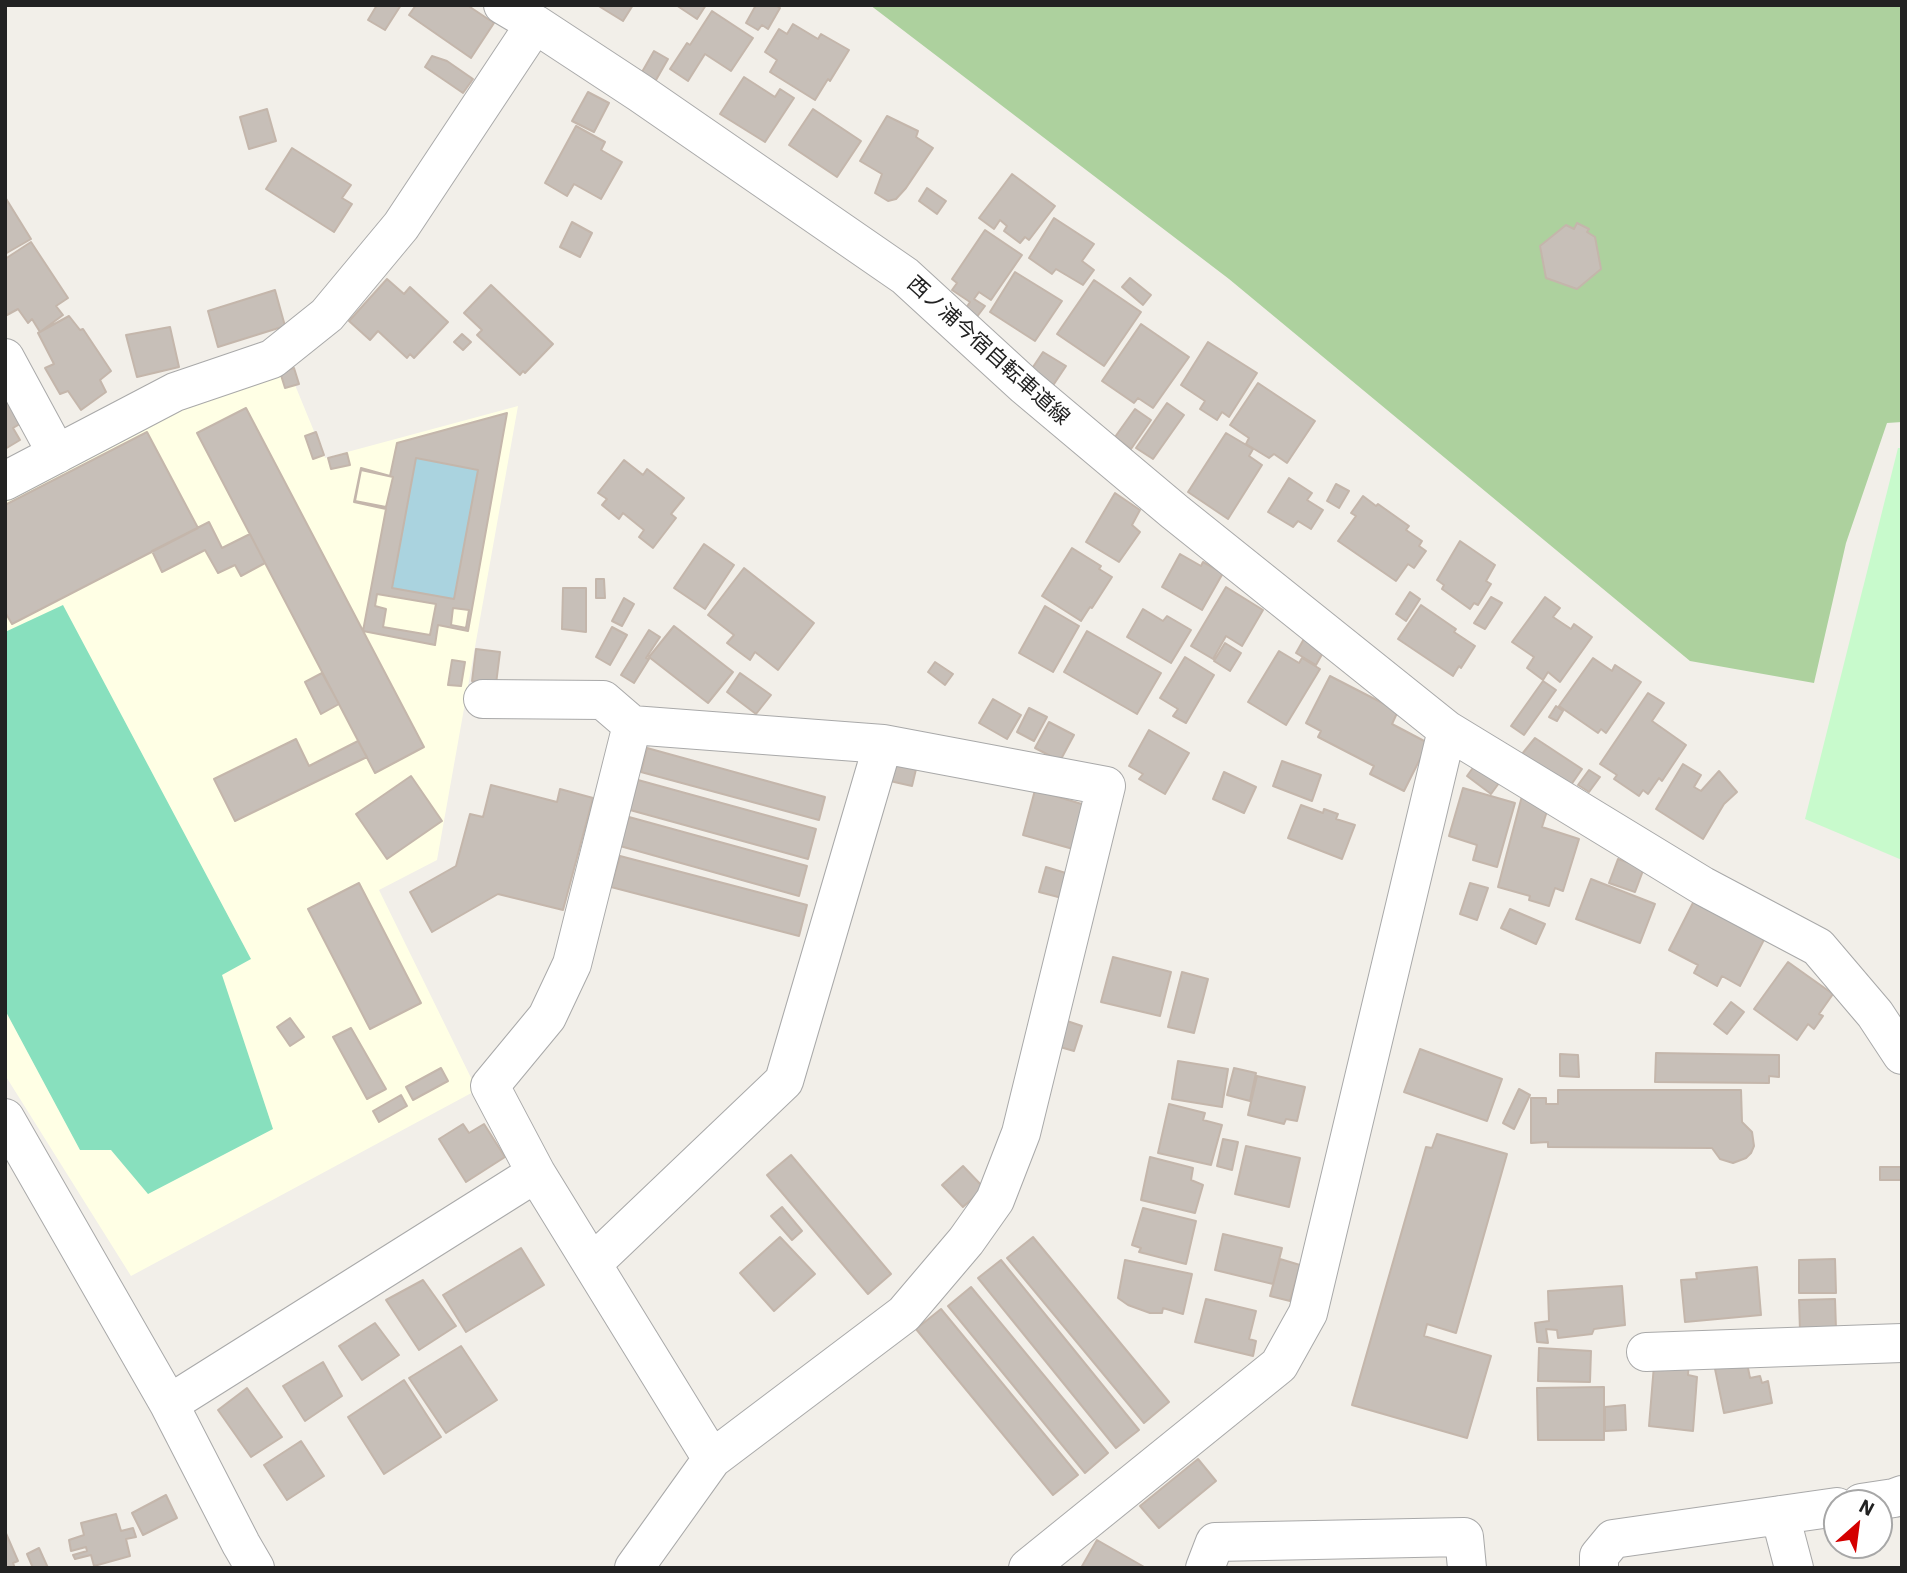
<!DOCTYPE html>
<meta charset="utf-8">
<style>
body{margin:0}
#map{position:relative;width:1907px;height:1573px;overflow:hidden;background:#f2efe9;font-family:"IBM Plex Sans",sans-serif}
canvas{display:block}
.frame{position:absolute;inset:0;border:7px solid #222;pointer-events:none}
.north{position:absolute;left:1823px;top:1489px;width:70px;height:70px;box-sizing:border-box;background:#fff;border:2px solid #a7a7a7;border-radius:50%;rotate:28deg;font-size:19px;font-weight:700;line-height:28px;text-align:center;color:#222}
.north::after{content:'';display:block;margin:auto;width:24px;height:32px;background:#d40000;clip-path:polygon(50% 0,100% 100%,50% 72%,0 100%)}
</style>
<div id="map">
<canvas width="1907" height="1573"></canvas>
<div class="frame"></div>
<div class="north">N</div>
</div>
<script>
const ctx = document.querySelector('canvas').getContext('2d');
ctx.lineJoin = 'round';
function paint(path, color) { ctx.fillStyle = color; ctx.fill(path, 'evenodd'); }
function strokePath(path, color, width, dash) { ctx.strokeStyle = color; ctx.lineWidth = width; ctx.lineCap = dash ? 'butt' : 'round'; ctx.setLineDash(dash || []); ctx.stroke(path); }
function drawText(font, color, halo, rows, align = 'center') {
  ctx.font = font + ' "IBM Plex Sans","Noto Sans JP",sans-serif'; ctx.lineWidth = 6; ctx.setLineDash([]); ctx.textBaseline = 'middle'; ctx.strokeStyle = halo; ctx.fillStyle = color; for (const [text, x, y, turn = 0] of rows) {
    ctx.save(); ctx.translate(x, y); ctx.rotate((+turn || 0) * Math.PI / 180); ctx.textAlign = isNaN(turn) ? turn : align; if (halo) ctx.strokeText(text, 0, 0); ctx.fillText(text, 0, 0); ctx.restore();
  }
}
paint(new Path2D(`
 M288,368L325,458L518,406L437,860L379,890L477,1090L131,1276L5,1075V498L149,417Z`), '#ffffe5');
paint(new Path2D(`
 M870,5H1902V422L1887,423L1846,543L1814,683L1690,661L1229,279Z`), '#add19e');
paint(new Path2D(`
 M1898,448H1902V860L1805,819Z`), '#c8facc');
paint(new Path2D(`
 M63,605L251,959L222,975L273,1129L148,1194L111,1150H80L5,1010V632Z`), '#88e0be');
paint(new Path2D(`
 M416,458L478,470L454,599L392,588Z`), '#aad3df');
const building = new Path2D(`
 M377,5H401L385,30L368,20Z
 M416,5H467L494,23L471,58L409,15Z
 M597,5H633L623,21Z
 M676,5H706L697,19Z
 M756,5H775L780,8L768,29L762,25L758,30L746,23Z
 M712,11L753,38L731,71L705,54L688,81L670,69L687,43L690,45Z
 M793,24L818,39L821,34L849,50L830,81L828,79L815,100L770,72L777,60L765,52L779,29L787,34Z
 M654,51L668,59L652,87L638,79Z
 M432,56L447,61L473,79L463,93L425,67Z
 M744,77L775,97L780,89L794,98L765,142L720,114Z
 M588,92L609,103L594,132L572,121Z
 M267,109L276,141L249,149L240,117Z
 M813,109L861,141L837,177L789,145Z
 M887,116L918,131L916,137L933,148L906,188L896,199L888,201L875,193L882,174L860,161Z
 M576,126L605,142L601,150L622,162L601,199L574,184L567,196L545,183Z
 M292,148L351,185L342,198L352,204L334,232L266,189Z
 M1012,174L1055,206L1029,240L1025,237L1020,243L1004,231L1007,226L1000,220L994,229L979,218Z
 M927,188L946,201L937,214L919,201Z
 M5,197L31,239L5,254Z
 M1054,218L1094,244L1082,261L1094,270L1083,285L1056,269L1052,274L1029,258Z
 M572,222L592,233L580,257L560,247Z
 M1577,223L1589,229L1587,232L1595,237L1601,269L1577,289L1546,278L1540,246L1566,225L1574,229Z
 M985,230L1022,255L991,300L979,292L974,299L985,306L976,318L964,311L970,302L952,290L957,283L952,279Z
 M31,242L68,298L56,306L63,315L40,332L32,319L28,323L18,309L7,315L5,312V259Z
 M1015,272L1062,301L1035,341L990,312Z
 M1130,278L1151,295L1143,305L1122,287Z
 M387,279L404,294L410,287L448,322L414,358L410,354L407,358L378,331L370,340L349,321Z
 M1094,280L1141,312L1104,366L1057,334Z
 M491,285L553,344L525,373L523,371L520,375L477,335L482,330L464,313Z
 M275,290L285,326L218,347L208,311Z
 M69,316L80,330L83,329L111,371L100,380L106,392L81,410L68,391L60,394L45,368L54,364L38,333Z
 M1141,324L1189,357L1153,408L1138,398L1134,403L1102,381Z
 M170,327L179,367L137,377L126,335Z
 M462,334L471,342L463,350L454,342Z
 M1208,342L1257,373L1229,417L1222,412L1217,420L1200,409L1205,401L1181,385Z
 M1043,352L1066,366L1052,387L1029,373Z
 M294,368L299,384L285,388L280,372Z
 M5,375L30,418L13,428L20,440L5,449Z
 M1258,383L1315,421L1287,463L1274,454L1269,458L1246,444L1249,438L1230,425Z
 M1167,403L1184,415L1153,459L1136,448Z
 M246,408L424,747L375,773L197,433Z
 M1135,409L1151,420L1131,449L1115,437Z
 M507,413L468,631L438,625L435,645L363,631L386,509L354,502L361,468L390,476L397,443ZM416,458L478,470L454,599L392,588Z
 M147,432L198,528L12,624L5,612V505Z
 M316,432L324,455L313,459L305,436Z
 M1226,433L1253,449L1249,456L1262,465L1228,519L1188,492Z
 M347,453L350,465L331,469L328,458Z
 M624,460L643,475L647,469L684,498L671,514L676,518L653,548L639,537L644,530L623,513L619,519L602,505L607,499L598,493Z
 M361,470L393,477L386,507L355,501Z
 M1289,478L1312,493L1307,500L1323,510L1311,529L1298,521L1293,527L1268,512Z
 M1336,484L1349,491L1339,508L1327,501Z
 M1115,493L1140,510L1132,525L1140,532L1119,562L1086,542Z
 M1363,496L1376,506L1378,504L1409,526L1406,530L1422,541L1419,546L1426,551L1414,568L1408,564L1396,581L1338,541L1356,516L1351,513Z
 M209,522L222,548L250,534L265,563L241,576L235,565L218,573L205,550L162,572L152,551Z
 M1460,541L1495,565L1486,581L1491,584L1478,605L1474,603L1470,609L1442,589L1444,585L1437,580Z
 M704,544L734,565L705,609L674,588Z
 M1072,548L1101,566L1099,569L1112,577L1092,608L1090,607L1081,621L1042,596Z
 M1180,554L1201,566L1203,562L1223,573L1202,610L1162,587Z
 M744,568L814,623L778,670L755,652L750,660L727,643L734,635L708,615Z
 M596,579H604L605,598H596Z
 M1226,587L1263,610L1242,646L1226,636L1213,659L1191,646Z
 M563,588H586V632L562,629Z
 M1410,592L1420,599L1406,621L1396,614Z
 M377,594L436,604L430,635L383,627L386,609L375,606Z
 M1491,597L1502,603L1485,629L1474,623Z
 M1545,597L1560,608L1553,617L1571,629L1574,624L1592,637L1560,682L1548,672L1543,680L1527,668L1534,657L1512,642Z
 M624,598L634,604L622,626L612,621Z
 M1421,605L1456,629L1454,632L1475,646L1461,668L1459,666L1453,676L1398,639Z
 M1045,606L1079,626L1053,672L1019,653Z
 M453,608L469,610L466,628L451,625Z
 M1143,609L1163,621L1167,616L1191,630L1171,663L1127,637Z
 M674,626L733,672L708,703L649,657Z
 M612,627L627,635L610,665L596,657Z
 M649,630L660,637L646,658L649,659L634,683L621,675Z
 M1087,631L1161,673L1137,714L1064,672Z
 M1305,637L1325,649L1316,665L1296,653Z
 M1225,643L1241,653L1230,671L1214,661Z
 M476,649L500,652L496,684L472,681Z
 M1279,651L1299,663L1302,658L1320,669L1286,725L1248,702Z
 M1185,657L1214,675L1186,723L1173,716L1178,709L1160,698Z
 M1593,658L1612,671L1615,665L1641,682L1606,733L1601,729L1598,733L1559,706Z
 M452,660L465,662L461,686L448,685Z
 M935,662L953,674L945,685L928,672Z
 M322,673L339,704L321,714L305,682Z
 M740,673L771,695L756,714L727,692Z
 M1330,676L1398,711L1392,724L1428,743L1404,791L1370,774L1374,766L1318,737L1321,731L1306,723Z
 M1543,681L1556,690L1524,735L1511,726Z
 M1648,693L1664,703L1652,721L1686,745L1662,781L1659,778L1648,794L1643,790L1639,796L1614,779L1617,775L1600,764Z
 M993,699L1021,715L1007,739L979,723Z
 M1556,706L1563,711L1557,721L1549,717Z
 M1029,708L1047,717L1034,741L1017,732Z
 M1049,722L1074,735L1060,761L1035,748Z
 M1149,730L1189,753L1165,794L1139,779L1143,774L1129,766Z
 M1535,738L1582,769L1571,785L1522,754Z
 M296,739L309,766L358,741L367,757L235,821L214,779Z
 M647,748L825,797L819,820L641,772Z
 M895,760L917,765L912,786L890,781Z
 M1282,761L1321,775L1312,801L1273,786Z
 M1683,764L1701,775L1694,787L1701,791L1719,771L1737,792L1724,804L1703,839L1656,809Z
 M1475,765L1499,783L1491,794L1467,776Z
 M1589,770L1600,777L1589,792L1578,785Z
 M1224,772L1256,787L1244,813L1213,799Z
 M411,776L442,821L387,859L356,814Z
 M638,780L816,829L808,859L630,810Z
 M491,785L557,802L560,789L593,798L563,910L498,894L432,932L410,892L456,866L470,814L483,817Z
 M1463,788L1515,803L1497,867L1473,860L1477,845L1449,836Z
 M1035,790L1085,805L1073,849L1023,835Z
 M1522,796L1547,811L1542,827L1579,839L1563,891L1555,888L1549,906L1529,900L1530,896L1498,887Z
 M1301,805L1323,813L1324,809L1338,814L1336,819L1355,825L1342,859L1288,838Z
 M629,817L807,866L799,896L620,846Z
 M620,856L807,905L799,936L611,887Z
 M1618,859L1644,868L1635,892L1609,883Z
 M1046,867L1069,874L1062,898L1039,892Z
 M1591,879L1655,904L1640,943L1576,919Z
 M359,883L421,1003L370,1029L308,909Z
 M1470,883L1488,888L1477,920L1460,914Z
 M1698,893L1769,930L1740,986L1722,976L1717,986L1694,973L1698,965L1669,950Z
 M1510,909L1545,924L1536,944L1501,928Z
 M1113,957L1171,972L1160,1016L1101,1002Z
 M1788,962L1833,994L1819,1014L1823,1016L1814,1029L1808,1024L1797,1040L1754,1009Z
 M1182,972L1208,979L1194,1033L1168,1027Z
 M1731,1002L1744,1012L1727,1034L1714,1024Z
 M290,1018L304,1037L290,1046L277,1027Z
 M1067,1021L1082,1026L1074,1051L1060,1047Z
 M351,1028L386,1089L367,1099L333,1037Z
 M1420,1049L1502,1079L1487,1121L1404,1092Z
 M1656,1053L1779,1055V1077L1769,1076V1083L1655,1082Z
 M1560,1054L1578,1055L1579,1077L1560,1076Z
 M1178,1061L1228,1069L1222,1107L1172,1099Z
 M441,1068L448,1081L413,1100L406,1087Z
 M1234,1068L1256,1073L1250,1101L1227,1095Z
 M1257,1076L1305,1087L1297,1121L1286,1119L1284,1124L1248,1115Z
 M1519,1089L1530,1095L1514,1129L1503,1123Z
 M1558,1090H1741L1742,1122L1752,1132L1754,1146L1751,1153L1746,1158L1733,1163L1720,1159L1712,1148L1548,1147V1142L1531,1143V1098H1546V1104H1558Z
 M401,1095L407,1106L379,1122L373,1111Z
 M1169,1104L1205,1113L1203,1120L1222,1125L1211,1165L1158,1153Z
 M463,1124L469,1133L484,1124L505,1157L466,1182L439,1139Z
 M1437,1134L1507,1154L1456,1333L1427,1324L1424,1336L1491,1356L1467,1438L1352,1405L1426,1147L1432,1148Z
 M1223,1139L1238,1142L1232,1170L1217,1166Z
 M1246,1146L1300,1158L1289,1207L1235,1194Z
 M791,1155L891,1274L868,1294L767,1175Z
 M1150,1157L1193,1168L1191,1180L1203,1185L1195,1213L1141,1200Z
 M963,1166L984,1188L963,1207L942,1185Z
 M1880,1167H1902V1180H1880Z
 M782,1207L802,1231L792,1240L771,1216Z
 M1143,1208L1196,1221L1186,1264L1139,1252L1141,1248L1132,1245Z
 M1223,1234L1282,1248L1273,1284L1215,1270Z
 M780,1237L815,1274L774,1311L740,1273Z
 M1033,1237L1169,1402L1144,1423L1007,1258Z
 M521,1248L544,1285L466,1332L443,1295Z
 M1280,1259L1300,1265L1290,1301L1270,1296Z
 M1835,1259L1836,1293H1799V1260Z
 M1001,1260L1139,1430L1116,1448L978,1278Z
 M1125,1260L1192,1274L1183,1314L1163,1308L1162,1313H1150L1128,1305L1118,1298Z
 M1757,1267L1761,1315L1685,1322L1681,1280L1697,1279L1696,1273Z
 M423,1280L456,1326L419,1350L386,1300Z
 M1622,1286L1625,1325L1594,1329L1592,1334L1558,1338L1557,1330L1546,1329L1548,1343L1537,1342L1535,1323L1549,1321L1548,1291Z
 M971,1287L1108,1453L1085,1473L948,1306Z
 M1206,1299L1256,1311L1249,1339L1256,1341L1253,1356L1195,1342Z
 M1835,1299L1836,1329L1800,1331L1799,1300Z
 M941,1309L1078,1475L1053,1495L916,1329Z
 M375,1323L399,1355L362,1380L339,1346Z
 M461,1346L497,1400L446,1433L409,1378Z
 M1539,1348L1591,1351L1590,1382L1538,1381Z
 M1745,1353L1750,1378L1760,1376L1762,1383L1768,1381L1772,1403L1724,1413L1713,1359Z
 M1689,1358L1688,1375L1697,1377L1693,1431L1649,1426L1654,1365Z
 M323,1362L342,1396L305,1421L283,1386Z
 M404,1380L441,1437L384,1474L348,1417Z
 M1604,1387V1440H1538L1537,1388Z
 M247,1388L282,1437L251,1457L218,1410Z
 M1625,1405L1626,1430L1605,1431V1407Z
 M301,1441L324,1476L287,1500L264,1465Z
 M1198,1459L1216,1481L1159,1528L1140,1506Z
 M166,1495L177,1518L143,1535L132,1513Z
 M116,1514L121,1531L133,1528L136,1537L126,1539L130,1556L94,1566L91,1555L75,1559L73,1555L87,1551L86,1547L71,1551L69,1540L84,1535L81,1523Z
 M5,1531L18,1561L13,1563L15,1568H5Z
 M1097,1540L1146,1568H1081Z
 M39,1548L48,1568H33L27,1554Z`);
paint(building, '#c7bfb8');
strokePath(building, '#c4b6ab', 2);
const minor = new Path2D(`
 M503,5L535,24L640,93L905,276L1025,386L1175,512L1447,730L1703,886L1818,947L1875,1014L1902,1055
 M5,358L57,454
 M5,481L175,392L272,359L327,315L401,226L535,24
 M483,699L603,700L632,725L883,744L1106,786L1021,1133L995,1200L966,1241L904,1314L712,1459L634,1568
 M632,725L572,964L547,1017L490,1086L536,1173L712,1459
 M5,1118L169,1404L241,1544L255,1568
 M592,1264L784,1081L883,744
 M1646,1352L1902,1343
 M169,1404L536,1173
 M1861,1503L1894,1498L1902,1495
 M1780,1515L1794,1568
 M1028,1568L1279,1365L1308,1313L1447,730
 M1205,1568L1215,1542L1464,1537L1467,1568
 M1599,1568V1556L1613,1539L1837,1507`);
strokePath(minor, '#a9a9a9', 40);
strokePath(minor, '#fff', 38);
drawText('21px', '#222', '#fff', [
 ["西ノ浦今宿自転車道線",988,351,42]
]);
</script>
